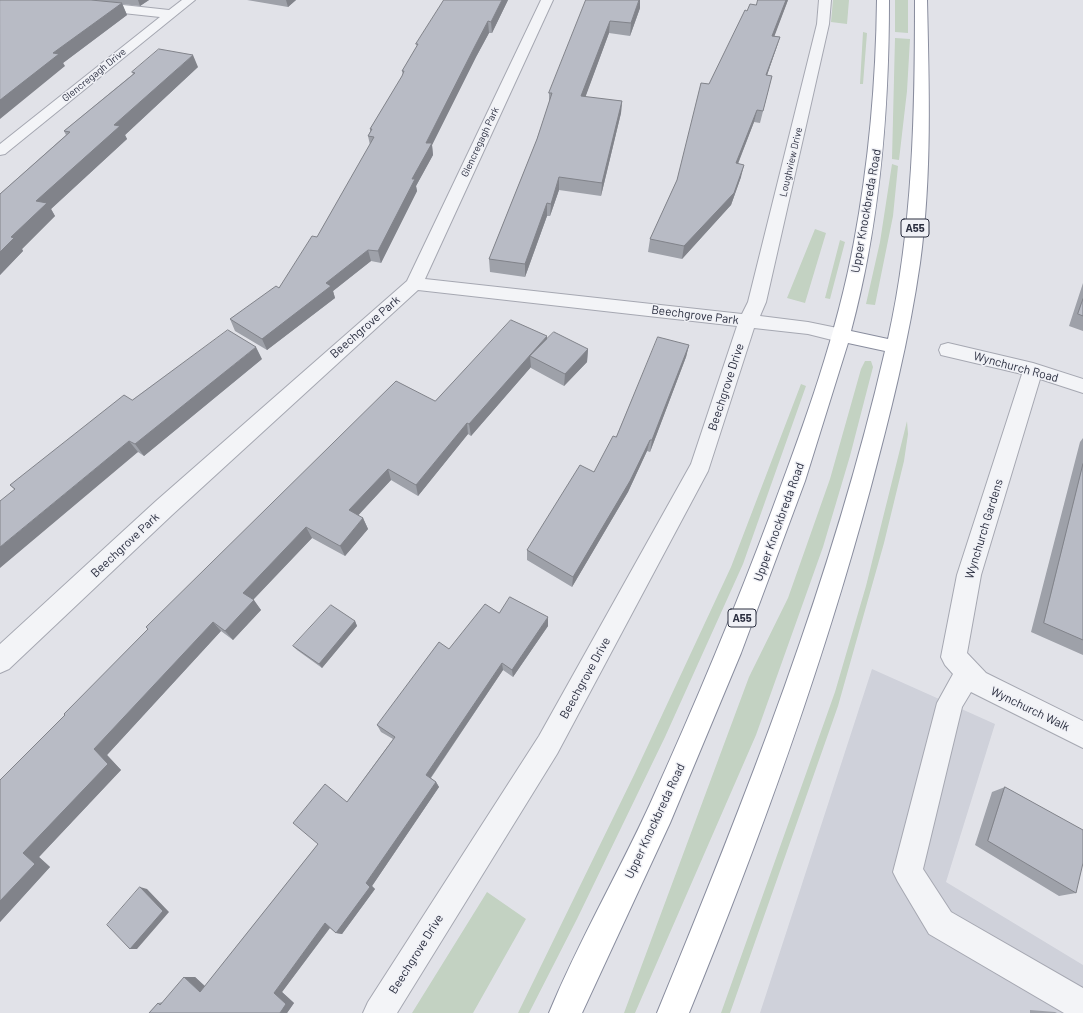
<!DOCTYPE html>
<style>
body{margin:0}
canvas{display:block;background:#e1e2e8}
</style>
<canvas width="1083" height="1013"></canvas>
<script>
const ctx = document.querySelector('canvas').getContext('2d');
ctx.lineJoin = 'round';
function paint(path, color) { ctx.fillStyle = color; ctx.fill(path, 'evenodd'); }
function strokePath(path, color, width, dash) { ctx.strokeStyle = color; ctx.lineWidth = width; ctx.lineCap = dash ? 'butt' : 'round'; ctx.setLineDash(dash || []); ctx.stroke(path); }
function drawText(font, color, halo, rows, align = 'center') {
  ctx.font = font + ' Barlow,sans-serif'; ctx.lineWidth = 3; ctx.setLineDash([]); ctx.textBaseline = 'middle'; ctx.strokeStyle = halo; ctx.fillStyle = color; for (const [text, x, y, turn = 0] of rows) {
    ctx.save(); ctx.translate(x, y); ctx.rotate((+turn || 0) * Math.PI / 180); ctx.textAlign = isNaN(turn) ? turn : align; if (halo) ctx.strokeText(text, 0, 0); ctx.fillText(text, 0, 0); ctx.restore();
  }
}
paint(new Path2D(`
 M872,669L995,724L946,882L1083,965V1013H760Z`), '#cfd1da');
paint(new Path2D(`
 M833,0H849L847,24L831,22Z
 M895,0H908V33L895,32Z
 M863,32L867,33L863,84H860Z
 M895,38L910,39L907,91L899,160L892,159Z
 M892,164L898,166L893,216L875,305L866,304L880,242Z
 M815,229L826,233L805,303L787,298Z
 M840,240L845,242L830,299L825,298Z
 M865,361H871L873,367L850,456L823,547L756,735L635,1013H624L749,677L788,598L830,479L861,369Z
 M801,384L806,386L743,564L665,737L577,919L529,1013H518L635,773L731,567Z
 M907,421L908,434L904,461L884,543L838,706L730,1013H721L835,692L866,586Z
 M487,892L526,919L473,1013H412Z`), '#c3d2c2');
const minor = new Path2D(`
 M182,0H195L5,154L0,155V144L160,17L95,10L91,9L89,6L91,3L95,2L169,10Z
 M541,0H553L425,279L742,314L748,302L817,24L819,0H831L829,24L766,302L760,316L808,322L847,330L849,335L847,340L840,342L808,334L754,328L708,471L557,754L397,1013H363L368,1002L539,736L691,464L737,326L418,290L172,515L9,669L0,673V644L156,501L407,281Z
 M948,343L1033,363L1083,379V393L1040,379L981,575L967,653L986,673L1083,721V748L971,692L962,707L923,869L951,912L1083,988V1013H1064L929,934L898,882L893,872L937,703L953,674L945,665L941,657L957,575L1022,374L941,355L939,350L941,345Z`);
const highway = new Path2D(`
 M877,0H889C889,112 880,223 851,331L888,339C913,227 915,114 915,0H927C929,88 932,176 920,263C909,340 890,415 870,490C822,668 759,842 689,1013H657C746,797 832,580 885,351L848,343L805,481L741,653L670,823L582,1013H549C578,942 618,874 650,804C694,707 735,609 772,510C805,422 837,334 854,242C869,162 876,81 877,0Z`);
strokePath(minor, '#a6a8b2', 2);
strokePath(highway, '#898d9e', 2);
paint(minor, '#f3f4f7');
paint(highway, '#fff');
paint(new Path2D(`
 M0,0H149L140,6L122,4L127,15L63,63L65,66Z
 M247,0H296L288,7Z
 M444,0H508L492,33H489L476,57L432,145L433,155L416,186L417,191L381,263L371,261L333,291L335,298L267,350L235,331L230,319L279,288L317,237L370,145L368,136L370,132V129L403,75L402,71L417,46L416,44Z
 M586,0L640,8L630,36L609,33L585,97L622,101L621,113L601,196L559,190L550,216H547L525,277L490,272L489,259L537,139L549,103V93Z
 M788,0L774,36L780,37L776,49L767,75L772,76L760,123L754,122L738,164L741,177L731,205L682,259L648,252L650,239L677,180L709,84L747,11L756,5Z
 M198,67L125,135L127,139L51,209L55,216L22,249L23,251L0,275V194L66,135L64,131L133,74L132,72Z
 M1083,283V331L1069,326Z
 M547,339L588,349L587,362L564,386L531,368V367L471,436L468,434L418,496L391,480L358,515L363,518L368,529L345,556L312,538L253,600L261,610L233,640L221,631L107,755L121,770L39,857L50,867L0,922V780L435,401Z
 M689,345L686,357L650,452L647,451L628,492L572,587L527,560V550L594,472Z
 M262,359L144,456L138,452L15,490L10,485L132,400Z
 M1083,438V655L1031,632L1080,442Z
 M499,613L548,626L513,677L503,670L431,778L436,782L439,787L372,886L375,889L342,934L336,933L330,928L282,992L294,1003L287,1013H149L158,1003L163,1002L195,977L205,986L318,844L347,802L393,739L381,732L377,725L449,649Z
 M355,621L357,626L322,668L297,650L293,646Z
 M1005,787L1076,893L1059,896L975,845L992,792Z
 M1030,1010L1055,1012L1057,1013H1030Z`), '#9ea1a9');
paint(new Path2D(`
 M138,0H149L140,6Z
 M286,0H296L288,7Z
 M502,0H508L492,33L491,22Z
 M639,0H640V8L630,36L631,23Z
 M786,0H788L770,48L772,36Z
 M122,3L127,15L63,63L65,66L0,119V100L53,53Z
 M488,21L489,33L476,57L432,145L433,155L416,186L417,191L381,263L378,251L412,179L426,143L475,46Z
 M610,21L609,33L581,109V96Z
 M780,37L776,49L763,87L766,75Z
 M193,55L198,67L125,135L127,139L51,209L55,216L22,249L23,251L0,275V252L36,201L114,125Z
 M622,101L621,113L601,196L602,183Z
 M757,110L754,122L733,176L736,163Z
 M744,165L741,177L731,205L682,259L684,246Z
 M559,177V190L550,216L551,204Z
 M547,203V216L525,277V264Z
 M368,250L371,261L333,291L335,298L267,350L262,339L326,283Z
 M547,336V348L530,356L531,367L471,436L469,424Z
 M689,345L686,357L650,452L652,440Z
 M256,347L262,359L144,456L135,444Z
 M588,349L587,362L564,386L565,374Z
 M467,423L468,434L418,496L416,485Z
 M650,440L647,451L628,492L572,587L573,577Z
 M129,441L138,452L0,568V547Z
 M388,469L391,480L353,521L349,510Z
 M363,518L368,529L345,556L340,546Z
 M306,527L312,538L251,602L243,593Z
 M254,600L261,610L233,640L225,631Z
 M548,617V626L513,677L512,670Z
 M355,621L357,626L322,668L319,664Z
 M213,622L221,631L107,755L121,770L39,857L50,867L0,922V901L23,853L94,749Z
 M502,663L503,670L429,780L426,775Z
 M436,782L439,787L372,886L375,889L342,934L336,933L366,883Z
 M140,887L147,889L169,912L137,949H130Z
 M325,923L332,925L282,992L294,1003L287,1013H280L274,993Z
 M184,977H195L211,992H200Z`), '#81838a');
const building = new Path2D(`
 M0,0H91L122,3L53,53L59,54L0,100Z
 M444,0H502L491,22L488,21L475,46L426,143H432L412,179H415L378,251L368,250L326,283L331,286L262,339L230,319L276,286L279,288L312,236L317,237L374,137L368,136L372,129H370L402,76L404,71H402L418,44H416Z
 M586,0H639L631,23L610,21L581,96L622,101L602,183L559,177L551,204L547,203L525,264L489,259L537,139L552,93H549Z
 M758,0H786L772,36L780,37L766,75L772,76L763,111L757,110L736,163L744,165L734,193L684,246L650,239L677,180L701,83L709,84L745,10L747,11L750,4L756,5Z
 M159,49L193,55L114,125L120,126L36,201L47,203L11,237L14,238L0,252V194L70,132L64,131L135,73L132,72Z
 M1083,299V316L1078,314Z
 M511,320L547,336L469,424L467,423L416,485L388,469L349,510L363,518L340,546L306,527L243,593L254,600L225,631L213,622L94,749L108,764L23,853L35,864L0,901V780L65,715L64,714L148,629L146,627L396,381L435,401Z
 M228,330L256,347L135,444L129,441L0,547V501L15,489L10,485L124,395L132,400Z
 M554,332L588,349L565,374L530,356Z
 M658,337L689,345L652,440H650L630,481L573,577L527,550L580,465L594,472L613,436L616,437Z
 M1083,464V640L1044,623Z
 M510,597L548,617L512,670L502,663L426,775L436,782L366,883L370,887L336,933L325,923L274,993L286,1004L280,1013H149L158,1003L160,1005L184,977L200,992L318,844L293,823L325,784L347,802L395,737L377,725L439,642L449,649L485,604L499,613Z
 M331,605L355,621L319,664L293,646Z
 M1005,787L1083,830V863L1076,893L988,841Z
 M140,887L163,911L130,949L107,925Z`);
paint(building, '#b8bbc5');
strokePath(building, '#81838a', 1);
drawText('10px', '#2a2e3f', '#f0f1f6', [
 ["Glencregagh Drive",94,75,-39],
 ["Glencregagh Park",480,142,-65],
 ["Loughview Drive",791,162,-77]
]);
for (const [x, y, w] of [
 [915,228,28],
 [742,618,28]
]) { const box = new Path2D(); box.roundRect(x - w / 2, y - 9, w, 18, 3); ctx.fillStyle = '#f0f1f6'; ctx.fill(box); strokePath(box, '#2a2e3f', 1); }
drawText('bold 11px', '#2a2e3f', null, [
 ["A55",915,228],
 ["A55",742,618]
]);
drawText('12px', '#2a2e3f', '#f0f1f6', [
 ["Upper Knockbreda Road",866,211,-80],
 ["Beechgrove Park",695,315,7],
 ["Beechgrove Park",365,327,-41],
 ["Wynchurch Road",1016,367,15],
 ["Beechgrove Drive",726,387,-72],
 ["Upper Knockbreda Road",779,522,-70],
 ["Wynchurch Gardens",984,529,-73],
 ["Beechgrove Park",125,545,-43],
 ["Beechgrove Drive",585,678,-61],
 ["Wynchurch Walk",1030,709,26],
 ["Upper Knockbreda Road",655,821,-65],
 ["Beechgrove Drive",416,954,-58]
]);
</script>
